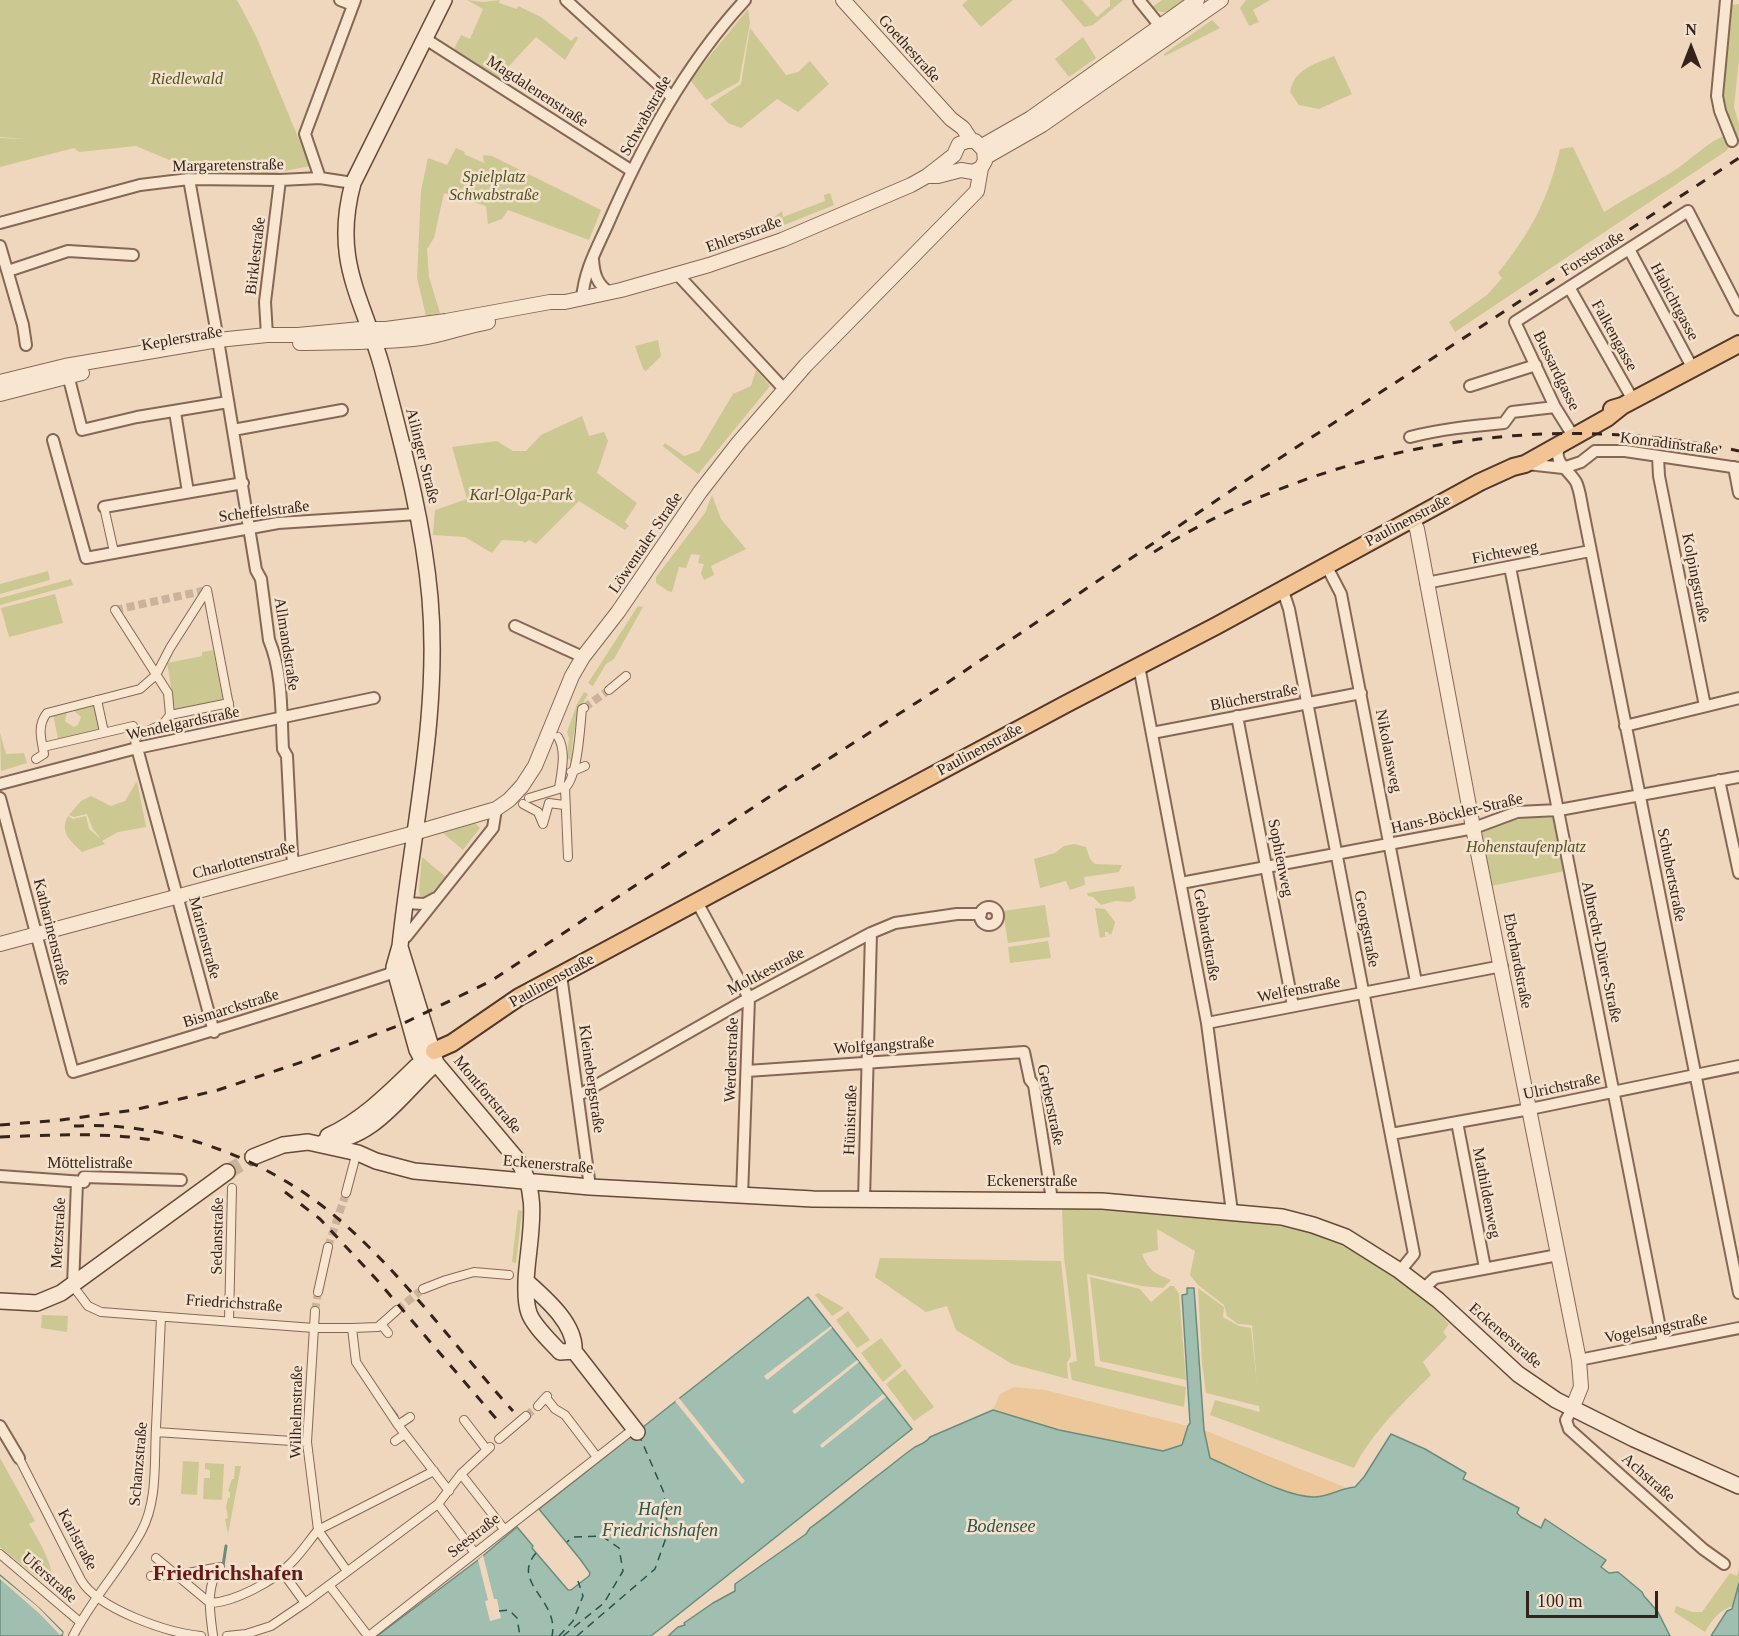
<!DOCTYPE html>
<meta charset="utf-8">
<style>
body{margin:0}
#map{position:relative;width:1739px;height:1636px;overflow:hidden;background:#eed7bd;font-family:"Times New Roman",serif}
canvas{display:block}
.north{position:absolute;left:1661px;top:18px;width:60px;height:60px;-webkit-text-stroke:4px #f5e2cd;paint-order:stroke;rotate:0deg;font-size:16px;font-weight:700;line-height:24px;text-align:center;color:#35231b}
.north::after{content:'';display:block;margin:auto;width:21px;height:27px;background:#35231b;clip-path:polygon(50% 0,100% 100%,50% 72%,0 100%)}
.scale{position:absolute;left:1526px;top:1591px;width:132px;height:27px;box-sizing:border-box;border:3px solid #35231b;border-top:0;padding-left:8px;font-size:18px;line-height:21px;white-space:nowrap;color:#35231b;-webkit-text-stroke:4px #f5e2cd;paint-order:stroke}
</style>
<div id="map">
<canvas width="1739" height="1636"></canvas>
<div class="north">N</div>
<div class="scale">100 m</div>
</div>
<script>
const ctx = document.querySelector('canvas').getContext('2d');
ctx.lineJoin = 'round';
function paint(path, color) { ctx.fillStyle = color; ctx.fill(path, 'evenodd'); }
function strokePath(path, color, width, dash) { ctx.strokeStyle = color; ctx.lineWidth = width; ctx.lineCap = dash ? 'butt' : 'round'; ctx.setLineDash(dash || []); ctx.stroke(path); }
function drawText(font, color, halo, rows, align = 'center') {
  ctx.font = font + ' "Times New Roman",serif'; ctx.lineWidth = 5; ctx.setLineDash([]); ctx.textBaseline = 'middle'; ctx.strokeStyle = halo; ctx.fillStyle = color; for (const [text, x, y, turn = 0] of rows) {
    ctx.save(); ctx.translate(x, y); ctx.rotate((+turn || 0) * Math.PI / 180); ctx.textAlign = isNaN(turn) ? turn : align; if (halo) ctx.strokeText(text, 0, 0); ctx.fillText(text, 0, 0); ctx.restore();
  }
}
paint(new Path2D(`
 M0,0H237L256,36L310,166L270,174L191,169L136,146L79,152L74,148L0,167V138L27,139L0,137Z
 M467,0L483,2L500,0L499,3L517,9L518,6L541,17L571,41L576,36L578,38L565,60L536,37L497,79L454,49L461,35L470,39L483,9Z
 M968,0H1013L981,27L962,5Z
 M1061,0H1082L1097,17L1110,6V0H1123L1093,25L1084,27Z
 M1162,0H1189C1177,8 1165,19 1152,7Z
 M1246,0H1270L1253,10L1259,22L1249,26L1240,8Z
 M1739,4V59L1734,107L1739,125V142L1722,112L1720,90L1731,5Z
 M748,9L750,23L739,82L706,100L690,80Z
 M1212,20L1220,28L1165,56L1164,54Z
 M750,28L786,75L798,72L810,61L829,84L798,112L777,99L741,128L728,123L710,104L741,84Z
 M1083,37L1096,58L1069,77L1055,59Z
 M1334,56L1352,94L1319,109L1299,105L1290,92C1294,69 1315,64 1334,56Z
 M1725,136L1730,146L1726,151L1455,332L1449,322L1487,295L1502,278L1498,273C1531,232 1548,200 1560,149L1573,147L1604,212C1626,198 1649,186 1672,172C1689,162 1708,141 1725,136Z
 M456,148L465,152L464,154L484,163L483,155L492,156L601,210L589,240L508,210L502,219L488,224L486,206L444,193L434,238L427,249L429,277L440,313L426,316L417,278L421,191L428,158L447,165Z
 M830,193L834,205L784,225L772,219L782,211L783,217L825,201L824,195Z
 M658,340L661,356L646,371L643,369L635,346Z
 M756,370L770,386L698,474L663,446L665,443L684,456L699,451L733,394L751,386Z
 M582,416L589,436L604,432L608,441L597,473L637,503L625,522L629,526L625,530L579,501L536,544L529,540L525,543L522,541L502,540L492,553L465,537L433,535L435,510L467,499L452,447L497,441L513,451H526L541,435Z
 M712,495L721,519L746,549L711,566L714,575L704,580L701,573L704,564L698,563L700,555L691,554L686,568L679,567L672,592L668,591L656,583V577L705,513Z
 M48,571L50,580L0,594V584Z
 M71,579L73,585L0,605V598Z
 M55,594L63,623L9,637L1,608Z
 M638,606L643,607L614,659L606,664L593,686L588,683Z
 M213,650L223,700L175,710L167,663L202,656V652Z
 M584,692L588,694C575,715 573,736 571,761L567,758L569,738L567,732L577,704Z
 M95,704L101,729L58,739L53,714L67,711L65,721L74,727L78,725L81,717L73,710Z
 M0,733L6,754L24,753L27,763L1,771Z
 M137,781L146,827L118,832L102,841L105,844L82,852C71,841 59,833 68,816L73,819L86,816L89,829L101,839L93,829L87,814L74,817L69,815L81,801L91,796L111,806L125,801Z
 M1532,817L1555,818L1565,871L1491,886L1479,832L1515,820Z
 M473,824H476L480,828L463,850L443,833Z
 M1074,844L1086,847L1090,859L1095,864L1122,865L1119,872L1084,877L1085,885L1070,890L1066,881L1040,888L1034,859L1055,853L1064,846Z
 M422,857L446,877L426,898L420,896L419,891Z
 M1134,886L1136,898L1131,902L1115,901L1101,905L1093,897L1088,896L1087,893Z
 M1045,905L1050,937L1008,943L1003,911Z
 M1095,908L1105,909L1115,922L1112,933L1109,935L1108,932H1105V936H1108L1100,938Z
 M1048,941L1051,958L1010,963L1008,947Z
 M1062,1208L1175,1214L1255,1222L1307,1231L1350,1249L1384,1269L1416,1290L1449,1324L1443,1332L1447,1337L1423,1362L1431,1375C1402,1404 1373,1431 1354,1468L1210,1415L1215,1400L1260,1412L1259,1406L1206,1393L1202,1363L1198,1288L1224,1307L1223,1317L1239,1326L1251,1328L1257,1385L1252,1325L1238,1324L1227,1316L1224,1305L1198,1285L1190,1275L1195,1251L1157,1229L1158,1250L1142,1254C1149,1271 1154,1273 1171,1280L1163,1288L1142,1286L1087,1274L1095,1366L1186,1387L1184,1407L1072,1380L1069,1363L1077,1361L1064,1257Z
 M518,1210L522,1211L516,1263L512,1262Z
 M880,1258L1061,1261L1071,1356L1067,1363L1068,1379L1012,1364L956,1330L947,1306L926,1312L875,1277Z
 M1090,1277L1140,1289L1151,1302L1170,1286H1174L1179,1294L1186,1380L1100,1361Z
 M818,1293L844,1308L832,1316L815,1295Z
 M848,1311L870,1340L857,1348L836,1320Z
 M42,1315L68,1316L67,1332L41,1328Z
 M881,1338L902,1366L883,1382L861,1353Z
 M905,1369L934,1407L914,1421L886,1384Z
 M0,1458L35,1521L29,1524C37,1537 56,1569 52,1583L47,1580L42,1581L0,1547Z
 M183,1461L199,1462L197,1495L181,1494Z
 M205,1463L224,1464L222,1500L203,1499L204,1478H210V1470L205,1469Z
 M235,1466H241L228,1534L225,1519L228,1518L226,1507L228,1498H230V1492L228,1491L232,1479H234Z
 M1739,1569V1583L1733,1606C1719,1610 1712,1620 1705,1632L1674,1612L1676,1606L1692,1612H1702L1730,1573L1737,1576Z`), '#ccc892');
paint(new Path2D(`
 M1014,1387L1045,1390L1188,1426L1182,1445L1163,1451L1059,1430L993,1410L1000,1394Z
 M1204,1430L1347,1488C1336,1494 1324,1498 1311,1497C1278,1493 1240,1471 1209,1458Z`), '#ebc799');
const water = new Path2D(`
 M1187,1288H1194L1204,1430L1210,1458C1236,1469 1287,1498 1315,1497C1331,1496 1341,1488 1355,1487L1364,1477L1391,1434L1425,1449L1466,1473L1463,1479L1519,1508L1517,1513L1521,1517L1541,1528L1545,1519L1606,1560L1601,1567L1609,1573L1618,1572L1642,1592L1644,1596L1658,1612L1670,1636H668L678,1627L685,1625L684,1623L713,1603L735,1591V1584L806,1534L810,1528C834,1511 857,1491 881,1473C892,1465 903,1455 915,1447C921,1444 926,1443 930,1437L993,1410L1059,1430L1163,1451L1182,1445L1188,1426L1190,1423L1182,1295L1187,1294Z
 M808,1297L912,1429L651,1636H377L478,1560L517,1527L533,1546L532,1548L568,1590H571L589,1576L590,1573L580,1559L539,1509Z
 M0,1575L39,1608L63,1632L62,1636H0Z
 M1739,1583V1636H1711L1727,1611L1732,1609Z`);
paint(water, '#a1bfb1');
strokePath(water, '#698d7d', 1.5);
paint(new Path2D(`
 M831,1326L832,1328L767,1380L764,1376Z
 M857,1360L859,1362L795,1414L792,1411Z
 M883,1394L886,1397L822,1448L820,1445Z
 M679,1398L745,1481L742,1484L675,1401Z
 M483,1555L494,1599H497L501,1618L490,1621L485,1601L488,1600L478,1560Z
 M0,1576L38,1607L63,1633L60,1635L41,1615L0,1579Z`), '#eed7bd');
strokePath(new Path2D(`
 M391,1408L397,1416
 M223,1566L226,1546`), '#698d7d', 3);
strokePath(new Path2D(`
 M536,1553C510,1583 560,1600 552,1636
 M499,1611L509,1610L517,1618L520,1636
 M559,1636L573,1621L583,1596L578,1581
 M563,1636L604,1603L623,1571L619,1548L602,1536L573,1537L567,1542
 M577,1636L655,1569L668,1532L664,1493L640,1437`), '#2a554b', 1.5, [8, 6]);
strokePath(new Path2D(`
 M115,610L207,590
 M584,708L609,690
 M328,1247L346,1193
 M397,1310L423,1289
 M315,1311L318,1292
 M526,1416L538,1406`), '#c9b39d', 8, [8, 4]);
strokePath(new Path2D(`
 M227,1172L253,1157`), '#c9b39d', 15, [15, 8]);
const pedestrian = new Path2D(`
 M104,507L114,552
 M207,590L231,716
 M115,610L168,693L170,715L163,724L134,737L137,748
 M609,690L626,676
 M97,700L104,732
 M170,715L229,703
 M43,747L133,726L134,737
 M36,759L44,754C41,739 37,725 47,713L140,689L156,675L170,648L207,590
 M571,772L585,766
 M529,798L559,789C561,773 567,752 558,737
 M523,804L538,812L543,824L549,803L564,805
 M568,857L565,788C578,776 580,728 582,709L584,708
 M346,1193L355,1159
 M73,1286L88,1306L101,1312L314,1328H352L378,1327L397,1310
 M423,1289L446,1280L474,1272L509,1275
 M318,1292L328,1247
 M229,1321L232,1188
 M381,1324L388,1333
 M352,1328L356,1362L398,1425L449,1491
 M547,1399L555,1409L565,1415L597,1457
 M538,1406L547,1396
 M464,1420L487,1450
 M398,1425L410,1417
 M156,1432L307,1442
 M499,1439L526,1416
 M395,1441L405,1434
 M19,1458L81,1580C98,1609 168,1633 201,1636
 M461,1474L504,1529
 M438,1504L475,1553
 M0,1554L80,1622
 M156,1558L210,1603C235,1602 274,1581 291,1563C301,1553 309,1541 318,1530L307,1442L315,1311
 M281,1570L305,1603
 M347,1571L318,1530L434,1471
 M151,1576L177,1575L220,1567
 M329,1585L368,1636
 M73,1636C92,1599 121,1568 141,1532C158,1501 154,1462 156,1428C158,1391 159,1354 161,1317
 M213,1636C210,1612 205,1587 220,1567
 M227,1636L246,1634L271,1626L305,1603L438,1504L461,1474L490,1447
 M369,1636L627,1434`);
const minor = new Path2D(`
 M340,0L353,5
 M566,0L672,97
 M1139,0L1160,26
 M1726,0L1717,96L1720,111L1732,141
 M424,38L632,171
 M320,178L305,134L355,0
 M189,179L218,340L256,570L261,579L269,640C283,673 281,714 283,749L287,756L292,855L294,864
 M0,223L140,185L189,179L280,180L320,178L353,183
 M0,246L23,325L26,345
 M1629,249L1693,369
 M593,259C594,275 597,284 610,293
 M8,271L68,251L133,255
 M678,275L784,389
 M1569,287L1633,400
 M582,299C584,272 596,250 607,226C642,145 685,65 745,0
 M267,335L265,302L280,180
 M67,371L82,430L137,417L228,402
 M1470,386L1536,365
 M175,412L188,492
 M233,430L342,410
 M1570,431L1555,407L1515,322L1688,211L1739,310
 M1410,437C1441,429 1472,426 1504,423L1512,412L1555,407
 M53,440L86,558L278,523L418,514
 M1561,444C1550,460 1569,470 1576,482C1580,490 1581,502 1583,511L1739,1293
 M1658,456L1659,476L1705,706
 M1527,464L1563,468L1581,462L1595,451H1625L1739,468
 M1734,467L1739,493
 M104,507L243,483
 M1326,565L1341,594L1416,982
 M1510,567L1663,1343
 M1426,583L1590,551
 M1282,588L1289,609L1414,1254L1400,1271
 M515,626L583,657
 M1139,666L1207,1023L1232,1212
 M1237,716L1293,1006
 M1625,726L1739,698
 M1152,733L1361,693
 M137,748L214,1032
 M1719,780L1739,873
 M0,784L137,748L374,698
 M0,798L73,1072C179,1041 284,1009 389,974L394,967
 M1181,883L1474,828L1517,812L1559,810L1739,777
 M697,902L749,998L742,1197
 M405,903L425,904L436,898
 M980 916a9 9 0 1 1 18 0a9 9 0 1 1-18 0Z
 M401,937H406L493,828L496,809
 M561,975L590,1187
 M1207,1023L1502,966
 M747,1071L1024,1052L1030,1080L1034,1085L1052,1200
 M579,1095L749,998L871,933L895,923L957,914H981
 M1457,1122L1485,1268
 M1391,1134L1530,1109L1739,1066
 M0,1176L84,1182V1177L181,1180
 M864,1200L871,933
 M73,1286L77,1182
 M1423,1289L1435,1278L1558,1255
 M1579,1360L1739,1328
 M1572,1409L1566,1420L1569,1429L1703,1549L1724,1564
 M0,1426L19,1458`);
const tertiary = new Path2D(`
 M843,0L951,119L963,128L971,140
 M982,146L1031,118L1197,0
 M986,157L1042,125L1221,0
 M300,343C340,342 381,343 421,338C444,335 465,326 488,322
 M0,382L65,366L218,340L267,335H298L361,329H386L446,321L550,302H565L621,290L709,265L782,240L911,185L927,176L954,155L959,144L967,141H975L984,150L985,161L981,168L973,172L961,170L938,176H927
 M0,394L82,373
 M1412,519L1417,529L1475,838L1579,1360L1581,1387L1572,1409
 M0,944L407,835L496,809L509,800L522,786L535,766L572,676L583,657L618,612L700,492L739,442L806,365L977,191L981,168`);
const secondary = new Path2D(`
 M400,947L436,1063L515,1157C543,1193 528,1239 526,1281C526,1292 525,1302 529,1313C533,1325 551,1342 560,1352L574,1351C576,1324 545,1298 526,1281
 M423,1061L417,1050L394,967L400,946C412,831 440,715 430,598C423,519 402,444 382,367C362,296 332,261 353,183L444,0
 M328,1136C363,1120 390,1092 417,1066
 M324,1142C374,1140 402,1093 436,1063
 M253,1157L283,1145L308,1142L358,1153L376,1161L414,1171L590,1187L813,1199L1102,1201L1282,1217L1313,1225L1346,1237L1400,1271L1438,1300L1518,1374L1556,1400L1634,1439L1739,1486
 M0,1301L37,1303L61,1293L227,1172
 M574,1351L637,1432`);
const primary = new Path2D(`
 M1612,409L1622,406L1739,344
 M434,1051L452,1043L519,997L1066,704L1216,626L1480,482L1513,467L1525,464L1607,418L1622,406`);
strokePath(pedestrian, '#866756', 10);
strokePath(minor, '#866756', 14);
strokePath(tertiary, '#866756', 16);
strokePath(secondary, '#67493a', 18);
strokePath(primary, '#53372b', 20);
strokePath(pedestrian, '#f9e6d0', 8);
strokePath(minor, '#f9e6d0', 10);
strokePath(tertiary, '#f9e6d0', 14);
strokePath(secondary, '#f9e6d0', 15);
strokePath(primary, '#f3c493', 16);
strokePath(new Path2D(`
 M1154,552C1327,445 1540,408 1739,451
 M0,1125L61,1120L134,1110L218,1090L305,1061L400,1025L491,981L766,799L944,685L1254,475L1739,158
 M74,1126C170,1121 270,1159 342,1222C405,1277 457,1349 513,1411
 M0,1137C51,1135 102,1132 153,1140
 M285,1192L320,1219L377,1280L499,1422`), '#35231b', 3, [10, 10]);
drawText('16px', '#35231b', '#f5e2cd', [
 ["Goethestraße",909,49,48],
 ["Magdalenenstraße",537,92,33],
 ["Schwabstraße",646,116,-61],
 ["Margaretenstraße",228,166,-1],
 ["Ehlersstraße",744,235,-20],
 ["Forststraße",1593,254,-32],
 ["Birklestraße",256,256,-83],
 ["Habichtgasse",1674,302,62],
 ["Falkengasse",1614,336,61],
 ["Keplerstraße",182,339,-10],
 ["Bussardgasse",1556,371,64],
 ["Konradinstraße",1669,444,7],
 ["Ailinger Straße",422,456,76],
 ["Scheffelstraße",264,512,-7],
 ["Paulinenstraße",1408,521,-28],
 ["Löwentaler Straße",646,543,-56],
 ["Fichteweg",1505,553,-11],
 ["Kolpingstraße",1695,578,79],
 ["Allmandstraße",286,644,81],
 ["Blücherstraße",1254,698,-11],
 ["Wendelgardstraße",183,724,-12],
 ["Paulinenstraße",980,750,-28],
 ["Nikolausweg",1388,751,79],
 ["Hans-Böckler-Straße",1457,814,-13],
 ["Sophienweg",1280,858,79],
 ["Charlottenstraße",244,861,-15],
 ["Schubertstraße",1671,875,79],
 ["Georgstraße",1366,929,79],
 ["Katharinenstraße",51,932,76],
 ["Gebhardstraße",1206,935,80],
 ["Marienstraße",204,938,75],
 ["Albrecht-Dürer-Straße",1601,952,78],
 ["Eberhardstraße",1517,961,79],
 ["Moltkestraße",766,972,-28],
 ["Paulinenstraße",552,981,-29],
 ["Welfenstraße",1299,990,-11],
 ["Bismarckstraße",231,1009,-17],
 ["Wolfgangstraße",884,1046,-4],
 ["Werderstraße",732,1060,-88],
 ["Kleinebergstraße",591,1079,82],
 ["Ulrichstraße",1562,1087,-12],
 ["Montfortstraße",487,1095,50],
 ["Gerberstraße",1050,1105,78],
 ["Hünistraße",851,1120,-88],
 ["Möttelistraße",90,1164],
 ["Eckenerstraße",548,1165,5],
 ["Eckenerstraße",1032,1182],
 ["Mathildenweg",1486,1193,79],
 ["Metzstraße",59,1233,-87],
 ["Sedanstraße",218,1236,-89],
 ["Friedrichstraße",234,1304,4],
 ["Vogelsangstraße",1656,1329,-11],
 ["Eckenerstraße",1505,1336,41],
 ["Wilhelmstraße",297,1412,-89],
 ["Schanzstraße",139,1464,-85],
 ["Achstraße",1648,1478,41],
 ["Seestraße",474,1536,-38],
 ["Karlstraße",77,1540,62],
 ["Uferstraße",49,1578,41]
]);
drawText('italic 16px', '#4e5222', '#f5e2cd', [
 ["Riedlewald",187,80],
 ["Spielplatz",494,178],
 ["Schwabstraße",494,196],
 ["Karl-Olga-Park",521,496],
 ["Hohenstaufenplatz",1526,848]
]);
drawText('italic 18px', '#2a554b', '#f5e2cd', [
 ["Hafen",660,1510],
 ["Friedrichshafen",660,1531],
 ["Bodensee",1001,1527]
]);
drawText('bold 22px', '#621d1a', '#f5e2cd', [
 ["Friedrichshafen",228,1574]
]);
</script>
